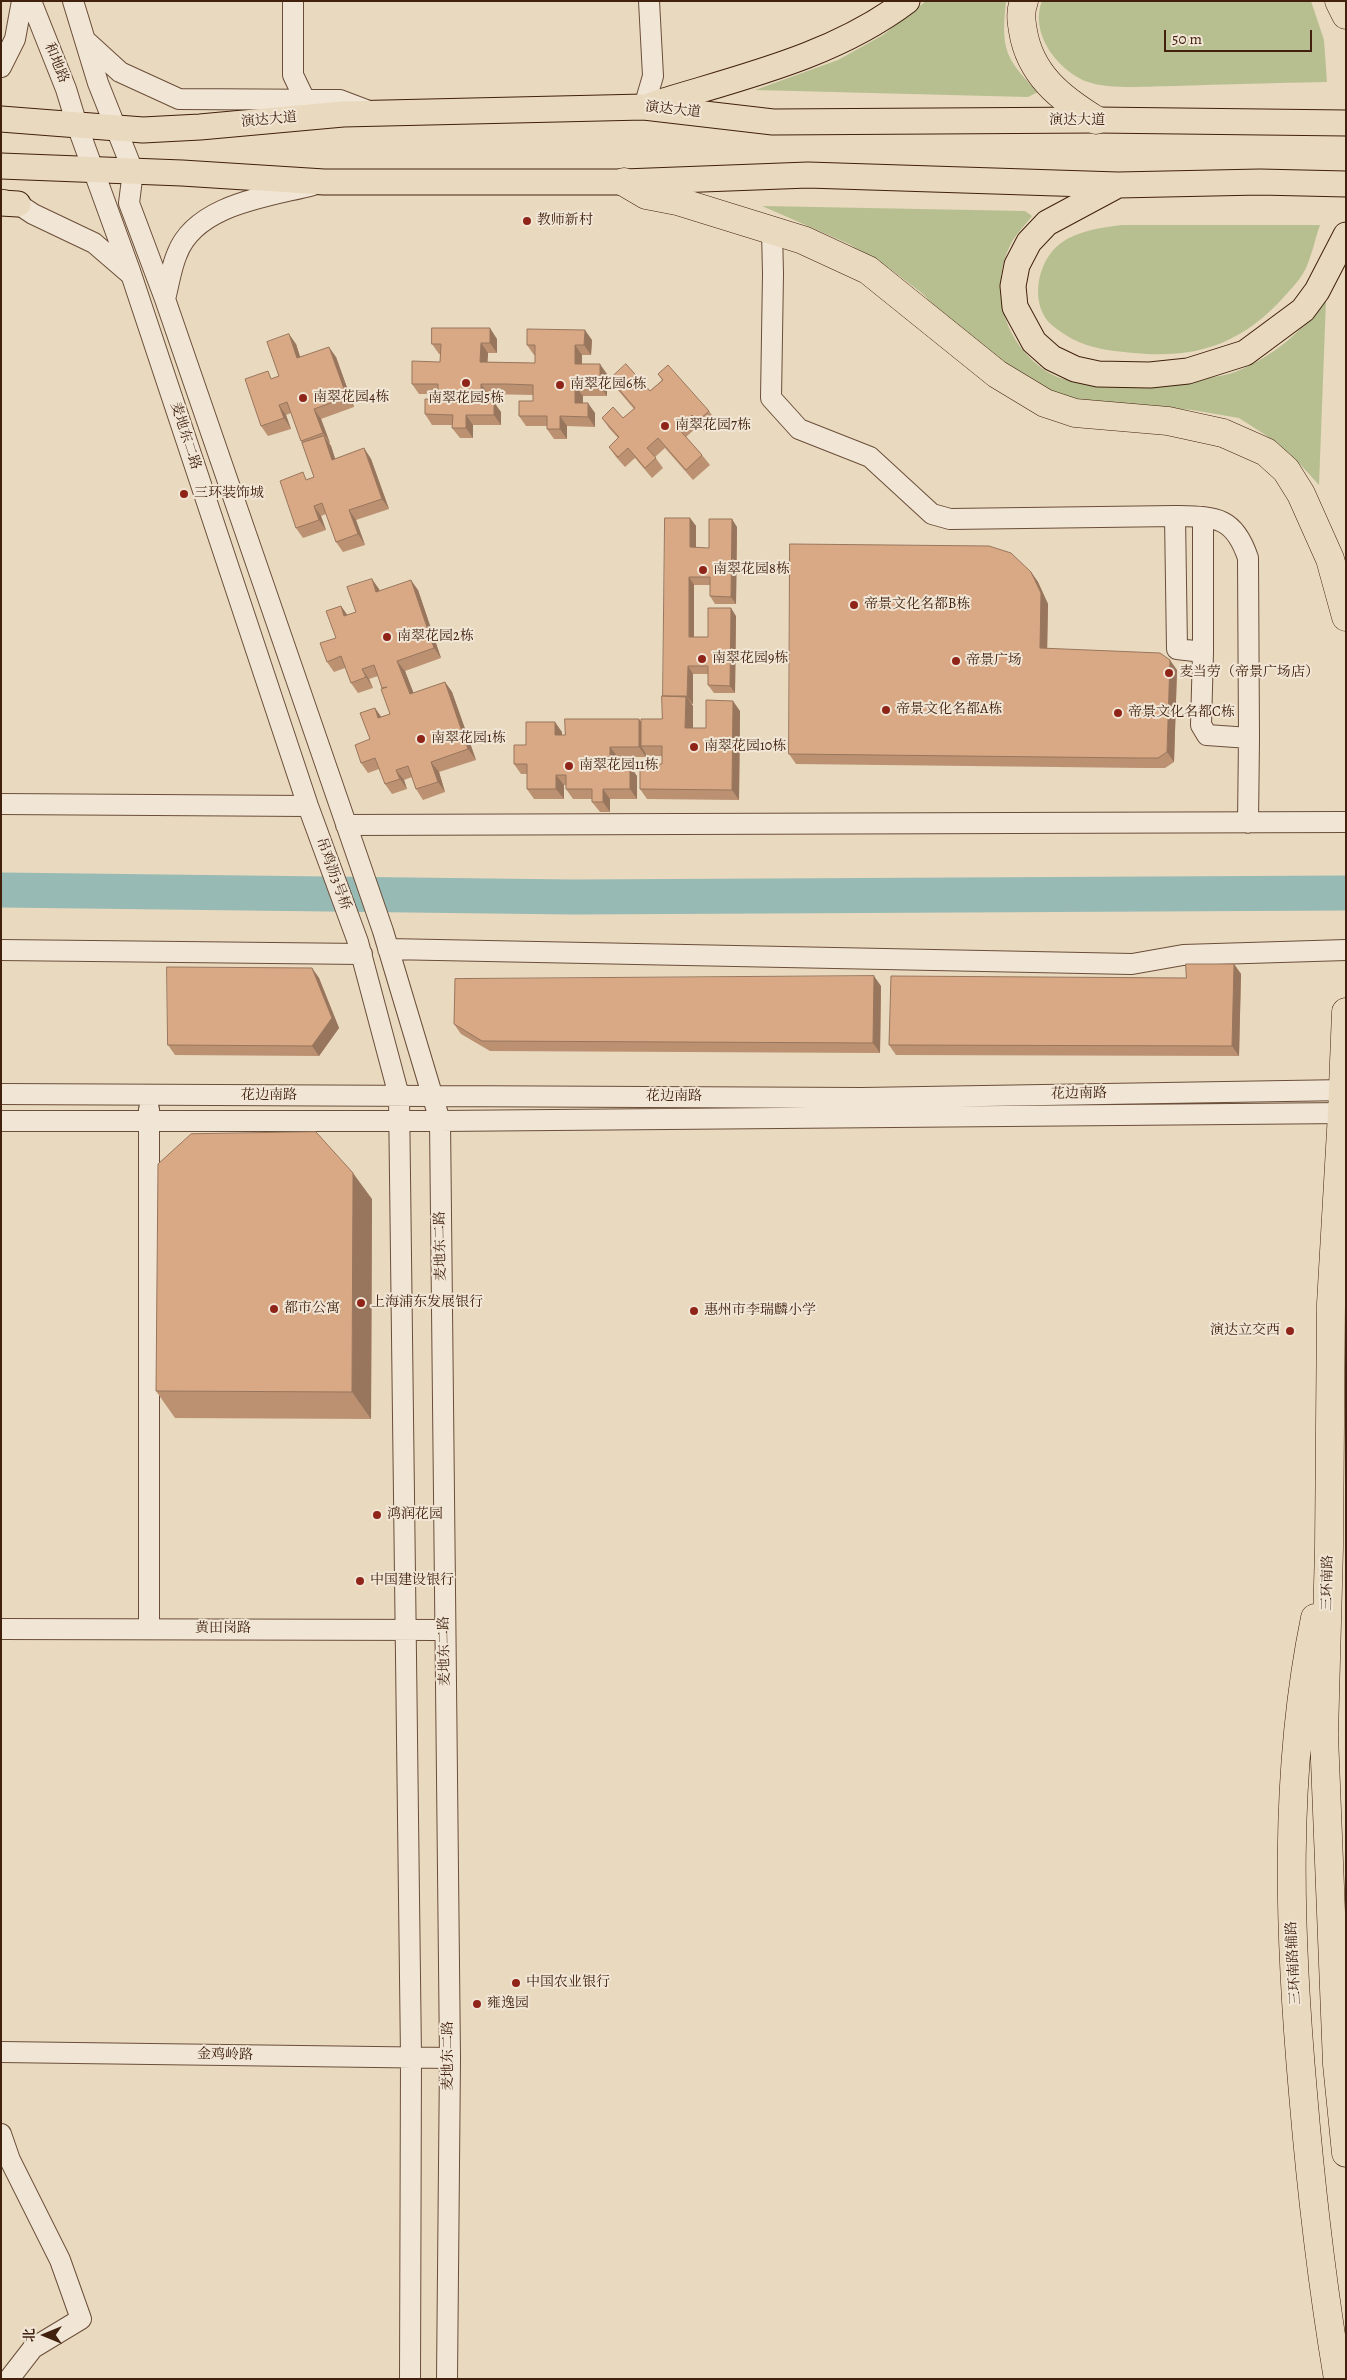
<!DOCTYPE html>
<meta charset="utf-8">
<style>
body{margin:0}
#map{position:relative;width:1347px;height:2380px;overflow:hidden;background:#e9d9be;font-family:Alegreya,"Noto Serif SC",serif}
canvas{display:block}
.frame{position:absolute;inset:0;border:2px solid #41200e;pointer-events:none}
.north{position:absolute;left:20px;top:2310px;width:50px;height:50px;-webkit-text-stroke:4px #f1e6d5;paint-order:stroke;rotate:270deg;font-size:14px;font-weight:700;line-height:20px;text-align:center;color:#41200e}
.north::after{content:'';display:block;margin:auto;width:18px;height:22px;background:#41200e;clip-path:polygon(50% 0,100% 100%,50% 72%,0 100%)}
.scale{position:absolute;left:1164px;top:30px;width:148px;height:22px;box-sizing:border-box;border:2px solid #41200e;border-top:0;padding-left:6px;font-size:15px;line-height:18px;white-space:nowrap;color:#41200e;-webkit-text-stroke:4px #f1e6d5;paint-order:stroke}
</style>
<div id="map">
<canvas width="1347" height="2380"></canvas>
<div class="frame"></div>
<div class="north">北</div>
<div class="scale">50 m</div>
</div>
<script>
const ctx = document.querySelector('canvas').getContext('2d');
ctx.lineJoin = 'round';
function paint(path, color) { ctx.fillStyle = color; ctx.fill(path, 'evenodd'); }
function strokePath(path, color, width, dash) { ctx.strokeStyle = color; ctx.lineWidth = width; ctx.lineCap = dash ? 'butt' : 'round'; ctx.setLineDash(dash || []); ctx.stroke(path); }
function drawText(font, color, halo, rows, align = 'center') {
  ctx.font = font + ' Alegreya,"Noto Serif SC",serif'; ctx.lineWidth = 4; ctx.setLineDash([]); ctx.textBaseline = 'middle'; ctx.strokeStyle = halo; ctx.fillStyle = color; for (const [text, x, y, turn = 0] of rows) {
    ctx.save(); ctx.translate(x, y); ctx.rotate((+turn || 0) * Math.PI / 180); ctx.textAlign = isNaN(turn) ? turn : align; if (halo) ctx.strokeText(text, 0, 0); ctx.fillText(text, 0, 0); ctx.restore();
  }
}
paint(new Path2D(`
 M926,1H1006C1001,48 1004,58 1038,92L1028,97L755,90L838,60L883,35Z
 M1042,1H1311L1324,40L1327,82C1277,83 1226,84 1175,86C1151,86 1110,90 1088,82C1058,71 1029,33 1042,1Z
 M762,206L1025,211L1032,216C1026,224 1018,232 1013,240C985,289 1006,351 1055,376C1062,380 1073,380 1081,381C1124,387 1167,388 1209,378C1218,376 1227,375 1235,372C1274,356 1300,333 1326,300L1319,485L1299,463L1267,436L1239,418L1192,410L1063,398L1039,389L964,337L923,294L889,268L849,244Z
 M1122,225H1320C1315,239 1312,255 1306,268C1301,279 1291,289 1283,298C1240,345 1195,359 1134,353C1101,350 1079,347 1053,326C1028,306 1037,260 1061,243C1079,230 1101,228 1122,225Z`), '#b7bf91');
strokePath(new Path2D(`
 M1,890L573,897L1346,893`), '#97bab4', 35);
const minor = new Path2D(`
 M31,1L66,89L77,125L130,271L308,806L358,942L399,1096L411,2057L410,2379
 M73,1L98,83L133,171L129,203L165,299L383,931L440,1121L450,2058L447,2379
 M293,1V75L305,100
 M86,41L120,72L179,99L340,100L369,111
 M1,67L15,39L22,1
 M644,107L653,76L649,1
 M3,200L18,204L33,214L94,243L130,274
 M772,230L773,274L771,398L799,429L870,457L932,514L950,519L1175,516L1177,649L1203,652L1201,725L1207,735L1249,738L1248,823
 M165,299C169,284 171,268 177,254C196,204 268,197 313,185
 M1175,516C1216,517 1234,516 1248,558L1249,738
 M1203,652V517
 M1,804L308,806
 M346,825L1346,822
 M388,949L1132,964L1183,955L1346,950
 M1,950L362,954
 M1,1094L862,1098L1346,1090
 M1,1121H440L1346,1113
 M1,1629L445,1630
 M149,1629V1109
 M1,2052L450,2058
 M1,2134L10,2160L60,2260L81,2319L33,2348L9,2379`);
const major = new Path2D(`
 M654,104C741,77 833,57 907,1
 M1,119L143,130L200,127L343,114L644,107L773,122L1096,120L1346,123
 M1,166L182,173L324,182H624L808,175L1118,185L1260,182L1346,184
 M1116,186L1047,223L1029,242L1017,265L1013,286L1015,307L1034,342L1052,358L1075,369L1098,374L1150,375L1188,371L1245,353L1303,310L1317,291L1346,235
 M1,203L18,204`);
const highway = new Path2D(`
 M1024,1C1020,12 1021,19 1023,31C1030,74 1060,98 1096,120
 M1339,1L1346,15
 M624,182L646,195L677,201L803,240L868,270L997,374L1045,403L1075,413L1168,421L1223,433L1266,452L1286,470L1301,494L1330,559L1346,617
 M1346,1012L1342,1113L1331,1304L1329,1548L1324,1735L1337,2064L1346,2153
 M1315,1618C1283,1774 1289,1935 1303,2093C1311,2189 1322,2284 1338,2379`);
strokePath(minor, '#6b4e3a', 22);
strokePath(major, '#41200e', 27);
strokePath(highway, '#41200e', 29);
strokePath(minor, '#f1e6d5', 20);
strokePath(major, '#e9d9be', 25);
strokePath(highway, '#e9d9be', 28);
paint(new Path2D(`
 M497,339V353H488L487,362L535,363V355H534L527,345L592,340L591,355H582V364L607,374V396H583V403L595,413V427L567,426V439H554L547,429V426H526L519,416L533,401V395L488,394V402L501,412V425H473V438H460L452,428V425H432L425,414L438,400V394H419L412,384L440,362V354H439L432,344Z
 M296,344L300,357H336L354,407L321,419L330,443H329L331,446L335,459L364,448L371,459L389,509L356,520L365,545L343,552L336,542L326,514L321,516L326,530L303,538L296,528L308,479L314,477L291,413L286,415L291,429L268,436L261,426L274,378L279,376Z
 M658,374L709,411L716,421L705,432L699,425L686,437L702,455L710,465L693,480L665,448L655,457L663,468L652,478L635,458L625,467L616,457L609,447L618,438L609,428L602,418H623L634,409L617,389L610,379L650,391L662,380Z
 M690,518L696,526V548H709L737,527L736,604H715L710,596V585H694V637H708L736,616L735,693H714L708,685V674H693V704H691L693,706V728H706L740,711L739,800L647,799L640,789L662,764V756H648L646,754V757H618V766L637,776V799H610V812H600L592,802V799H573L566,789V785H564V799H534L527,789V774H521L514,764L526,745L562,732V735H565L641,721L662,719L663,696Z
 M1031,572L1038,582L1048,604L1047,648L1177,670L1174,762L1165,768H1144L796,764L789,754Z
 M372,579L379,591L418,590L441,658L405,671L413,693L445,682L452,692L476,760L439,772L445,792L423,800L416,789L412,777L404,780L407,789L392,794L385,784L379,769L368,773L361,763L370,739L375,708L381,717L390,714L378,676L369,679L373,688L358,693L351,683L345,668L334,672L327,662L336,638L341,606L347,615L356,612Z
 M1234,964L1241,974L1239,1056L896,1055L889,1045L1186,978Z
 M312,968L319,978L339,1028L319,1056L175,1055L168,1045Z
 M881,986L880,1053L490,1051L461,1034L454,1024Z
 M372,1199L371,1419L175,1418L156,1391Z`), '#bb9172');
paint(new Path2D(`
 M490,328L497,339V353L490,343Z
 M585,330L592,340L591,355L584,345Z
 M289,334L296,344L304,369L297,358Z
 M481,343L488,353L487,373L480,362Z
 M575,345L582,355V374L575,364Z
 M329,347L336,357L354,407L347,397Z
 M600,364L607,374V396L600,386Z
 M481,384L488,394V412L481,401Z
 M575,386L583,396V413L575,403Z
 M494,402L501,412V425L494,415Z
 M588,403L595,413V427L588,417Z
 M279,405L286,415L291,429L284,418Z
 M314,409L321,419L330,443L323,433Z
 M466,415L473,425V438L466,428Z
 M560,416L567,426V439L560,429Z
 M324,436L331,446L339,470L332,460Z
 M364,448L371,459L389,509L382,499Z
 M314,506L321,516L326,530L319,520Z
 M349,510L356,520L365,545L358,534Z
 M690,518L696,526V555L690,547Z
 M732,519L737,527L736,604L731,597Z
 M1031,572L1038,582L1048,604L1047,658L1040,648Z
 M689,577L694,585V645L689,637Z
 M372,579L379,589L384,602L376,592Z
 M411,580L418,590L441,658L434,648Z
 M341,606L348,616H344Z
 M731,608L736,616L735,693L730,686Z
 M1170,660L1177,670L1174,762L1167,752Z
 M397,661L405,671L418,704L410,694Z
 M688,666L693,674V704L687,697Z
 M362,669L369,679L373,688L366,677Z
 M445,682L452,692L476,760L468,749Z
 M686,696L693,706V738L685,728Z
 M733,701L740,711L739,800L732,790Z
 M375,708L382,718H378Z
 M639,719L646,729L641,746L646,754V757L639,747Z
 M555,722L562,732V745L555,735Z
 M610,747L618,757V776L610,766Z
 M431,762L439,772L445,792L438,782Z
 M630,766L637,776V799L630,789Z
 M396,770L404,780L407,789L400,779Z
 M556,775L564,785V799L556,789Z
 M603,789L610,799V812L603,802Z
 M1234,964L1241,974L1239,1056L1232,1046Z
 M312,968L319,978L339,1028L319,1056L312,1046Z
 M874,976L881,986L880,1053L873,1043Z
 M353,1173L372,1199L371,1419L352,1392Z`), '#98765d');
const building = new Path2D(`
 M432,328H490V343H481L480,362L535,363V345H527V329L585,330L584,345H575V364H600V386H575V403H588V417L560,416V429H547V416H519V401H533V385L506,384H481V401L494,402V415H466V428H452L453,415L425,414V399L438,400V384H412V361L440,362L441,344H432Z
 M289,334L297,358L329,347L347,397L314,409L323,433L301,441L287,402L279,405L284,418L261,426L245,379L268,371L271,379L279,376L267,342Z
 M626,364L650,391L663,380L658,374L668,365L709,411L698,421L692,415L678,428L702,455L686,470L658,438L647,448L656,458L645,468L628,448L618,457L609,447L619,437L602,418L613,407L623,418L635,408L610,379Z
 M324,436L332,460L364,448L382,499L349,510L358,534L336,542L322,503L314,506L319,520L296,528L280,481L303,472L306,480L314,477L302,443Z
 M665,518H690V547L709,548V519H732L731,597L710,596V577H689V637H708V608H731L730,686L708,685V666H688L687,697L663,696Z
 M790,544L989,546L1011,553L1031,572L1041,593L1040,648L1160,653L1170,660L1167,752L1158,758H1137L789,754Z
 M372,579L376,592L411,580L434,648L397,661L410,694L445,682L468,749L431,762L438,782L416,789L408,766L396,770L400,779L385,784L375,758L361,763L355,745L370,739L360,713L375,708L378,718L390,714L381,689L387,687L382,688L374,665L362,669L366,677L351,683L341,656L327,662L320,643L336,638L326,611L341,606L344,616L356,612L347,587Z
 M662,696H686L685,728H706V700L733,701L732,790L640,789V764H662V746H641V719H662Z
 M565,719H639V747H610V766H630V789H603V802H592V789H566V775H556V789H527V764H514V745H526V722H555V735H565Z
 M1186,964H1234L1232,1046L889,1045L891,976L1186,978Z
 M167,967L312,968L332,1018L312,1046L168,1045Z
 M874,976L873,1043L482,1041L454,1024L455,979Z
 M316,1132L353,1173L352,1392L156,1391L158,1164L191,1134Z`);
paint(building, '#d9a985');
strokePath(building, '#98765d', 1);
for (const [x, y, r, color] of [
 [527,221,5,"#8f2418"],
 [466,383,5,"#8f2418"],
 [560,385,5,"#8f2418"],
 [303,398,5,"#8f2418"],
 [665,426,5,"#8f2418"],
 [184,494,5,"#8f2418"],
 [703,570,5,"#8f2418"],
 [854,605,5,"#8f2418"],
 [387,637,5,"#8f2418"],
 [702,659,5,"#8f2418"],
 [956,661,5,"#8f2418"],
 [1169,673,5,"#8f2418"],
 [886,710,5,"#8f2418"],
 [1118,713,5,"#8f2418"],
 [421,739,5,"#8f2418"],
 [694,747,5,"#8f2418"],
 [569,766,5,"#8f2418"],
 [361,1303,5,"#8f2418"],
 [274,1309,5,"#8f2418"],
 [694,1311,5,"#8f2418"],
 [1290,1331,5,"#8f2418"],
 [377,1515,5,"#8f2418"],
 [360,1581,5,"#8f2418"],
 [516,1983,5,"#8f2418"],
 [477,2004,5,"#8f2418"]
]) { const dot = new Path2D(); dot.arc(x, y, r, 0, 2 * Math.PI); ctx.fillStyle = color; ctx.fill(dot); strokePath(dot, '#f1e6d5', 2); }
drawText('14px', '#41200e', '#f1e6d5', [
 ["和地路",56,63,68],
 ["演达大道",673,110,6],
 ["演达大道",269,120,-5],
 ["演达大道",1077,121],
 ["麦地东二路",185,436,72],
 ["吊鸡沥3号桥",333,874,70],
 ["花边南路",1079,1094,-1],
 ["花边南路",269,1096],
 ["花边南路",674,1097],
 ["麦地东二路",441,1246,-91],
 ["三环南路",1328,1583,-89],
 ["黄田岗路",223,1629],
 ["麦地东二路",445,1651,-91],
 ["三环南路辅路",1294,1963,-93],
 ["金鸡岭路",225,2055,1],
 ["麦地东二路",449,2056,-90]
]);
drawText('14px', '#41200e', '#f1e6d5', [
 ["教师新村",537,221],
 ["南翠花园6栋",570,385],
 ["南翠花园4栋",313,398],
 ["南翠花园5栋",466,399,"center"],
 ["南翠花园7栋",675,426],
 ["三环装饰城",194,494],
 ["南翠花园8栋",713,570],
 ["帝景文化名都B栋",864,605],
 ["南翠花园2栋",397,637],
 ["南翠花园9栋",712,659],
 ["帝景广场",966,661],
 ["麦当劳（帝景广场店）",1179,673],
 ["帝景文化名都A栋",896,710],
 ["帝景文化名都C栋",1128,713],
 ["南翠花园1栋",431,739],
 ["南翠花园10栋",704,747],
 ["南翠花园11栋",579,766],
 ["上海浦东发展银行",371,1303],
 ["都市公寓",284,1309],
 ["惠州市李瑞麟小学",704,1311],
 ["演达立交西",1280,1331,"right"],
 ["鸿润花园",387,1515],
 ["中国建设银行",370,1581],
 ["中国农业银行",526,1983],
 ["雍逸园",487,2004]
], 'left');
</script>
